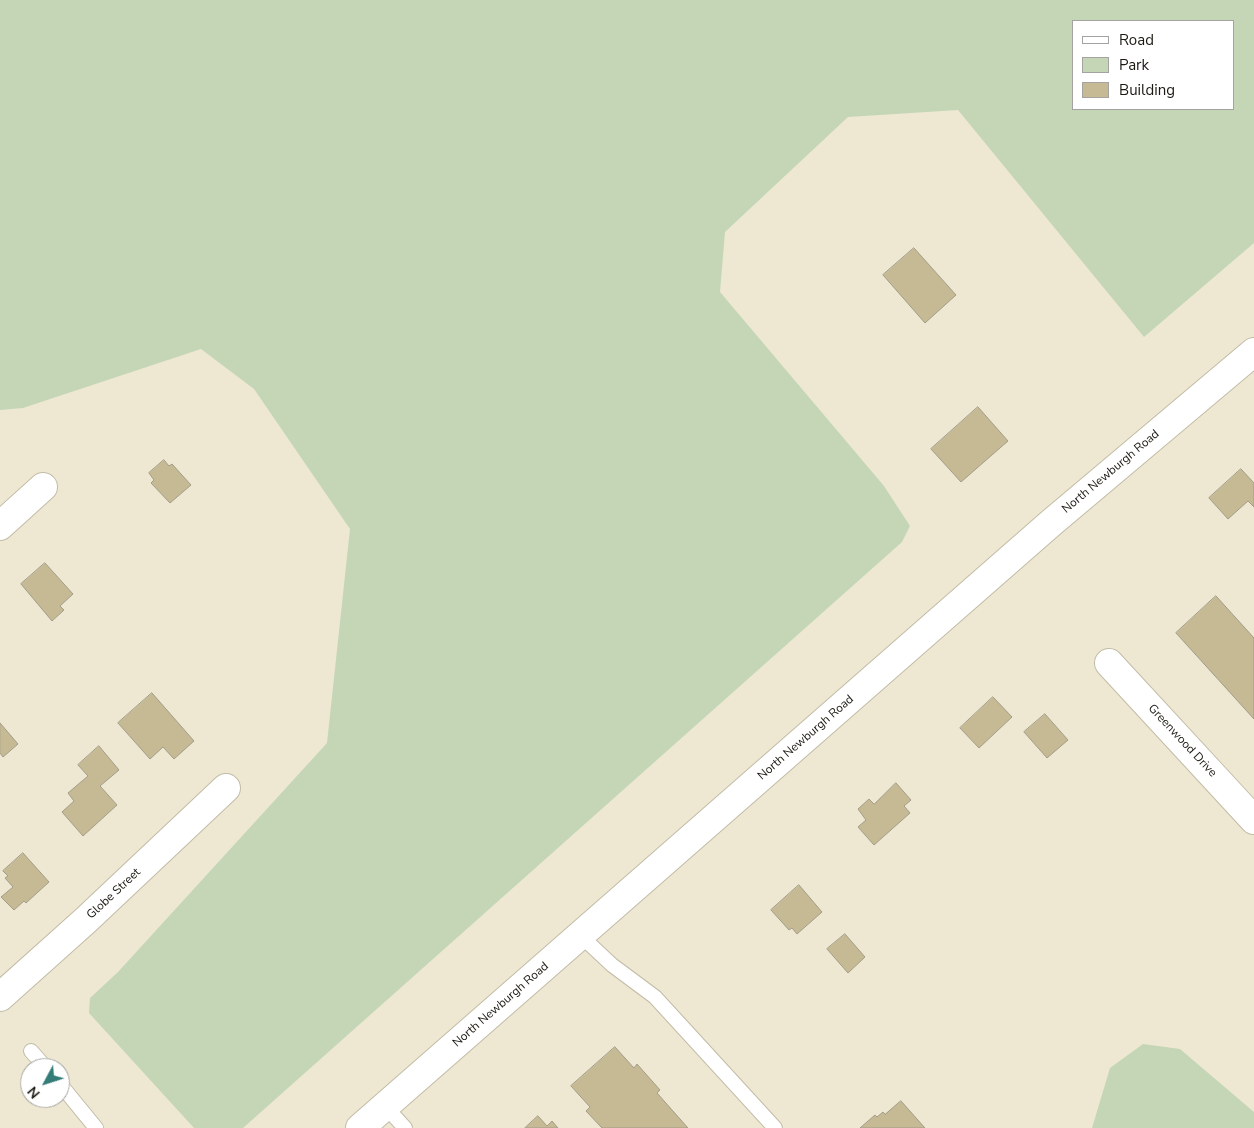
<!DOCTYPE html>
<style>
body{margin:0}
#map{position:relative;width:1254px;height:1128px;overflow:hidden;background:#eee8d3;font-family:"Nunito Sans",sans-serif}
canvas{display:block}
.legend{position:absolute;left:1072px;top:20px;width:162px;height:90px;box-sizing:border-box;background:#fff;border:1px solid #a4a3a0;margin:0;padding:6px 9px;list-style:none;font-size:15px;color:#1b1912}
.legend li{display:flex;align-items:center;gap:10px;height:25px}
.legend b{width:25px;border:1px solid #a4a3a0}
.north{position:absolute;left:20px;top:1058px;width:50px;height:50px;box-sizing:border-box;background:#fff;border:1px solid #a4a3a0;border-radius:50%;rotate:230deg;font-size:14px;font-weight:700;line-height:20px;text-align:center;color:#1b1912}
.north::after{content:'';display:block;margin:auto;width:18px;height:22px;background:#347c77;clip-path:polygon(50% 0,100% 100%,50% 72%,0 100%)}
</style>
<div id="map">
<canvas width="1254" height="1128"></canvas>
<ul class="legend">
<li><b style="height:6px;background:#fff"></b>Road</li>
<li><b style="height:14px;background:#c4d6b6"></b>Park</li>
<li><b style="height:14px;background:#c5ba94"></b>Building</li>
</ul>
<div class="north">N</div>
</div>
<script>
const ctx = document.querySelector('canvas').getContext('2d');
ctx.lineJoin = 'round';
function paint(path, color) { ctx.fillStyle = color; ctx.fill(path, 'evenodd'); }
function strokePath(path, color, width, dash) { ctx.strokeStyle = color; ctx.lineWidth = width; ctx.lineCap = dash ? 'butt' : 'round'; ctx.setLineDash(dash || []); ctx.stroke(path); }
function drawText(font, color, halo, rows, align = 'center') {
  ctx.font = font + ' "Nunito Sans",sans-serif'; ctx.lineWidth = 5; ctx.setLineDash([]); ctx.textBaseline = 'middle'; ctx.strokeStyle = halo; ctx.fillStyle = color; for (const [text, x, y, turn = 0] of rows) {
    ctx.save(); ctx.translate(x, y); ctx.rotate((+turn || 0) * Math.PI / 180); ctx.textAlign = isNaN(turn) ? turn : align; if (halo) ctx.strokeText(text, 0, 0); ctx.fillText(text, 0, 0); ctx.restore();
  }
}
paint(new Path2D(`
 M0,0H1254V243L1144,337L958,110L848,117L725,232L720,292L884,486L910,526L902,542L243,1128H194L89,1013L90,998L118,972L327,743L350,529L254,389L201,349L23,408L0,410ZM1073,21H1233V109H1073Z
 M1143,1044L1180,1049L1254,1112V1128H1092L1110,1068Z`), '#c4d6b6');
const building = new Path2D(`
 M914,248L956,295L925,323L883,275Z
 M978,407L1008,441L961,482L931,449Z
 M164,460L169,466L172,464L191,485L170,503L151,483L154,480L149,473Z
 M1241,469L1254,483V507L1248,501L1228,519L1209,498Z
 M45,563L73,594L60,606L64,610L52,621L21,584Z
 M1216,596L1254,638V719L1176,633Z
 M152,693L194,741L174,759L163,747L150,759L118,723Z
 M993,697L1012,717L979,748L960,728Z
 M1045,714L1068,740L1047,758L1024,732Z
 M0,723L18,744L3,757L0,753Z
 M99,746L119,770L100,786L117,805L83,836L62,812L74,801L68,793L88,776L78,765Z
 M896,783L911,800L904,806L910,813L874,845L858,827L866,820L858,809L869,799L874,804Z
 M23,853L49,882L26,903L24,901L14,910L1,897L13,887L5,878L8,876L3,871Z
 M799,885L822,912L797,934L792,928L789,930L771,910Z
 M845,934L865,957L848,973L827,949Z
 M615,1047L634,1068L637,1064L660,1090L657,1093L688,1128H602L586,1111L590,1107L571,1086Z
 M901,1101L925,1128H860L875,1115L877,1117L883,1112L885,1114Z
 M538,1116L547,1126L552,1121L558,1128H525Z`);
paint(building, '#c5ba94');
strokePath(building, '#a29c89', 1);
const service = new Path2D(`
 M580,935L612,965L655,997L775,1128
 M31,1051L46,1068
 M60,1084L96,1128
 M385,1106L405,1128`);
const minor = new Path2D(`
 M0,526L43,487
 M1109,663L1254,820
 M0,997L86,920L226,788`);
const secondary = new Path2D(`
 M360,1128L1051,523L1254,352`);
strokePath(service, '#c2bca7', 16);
strokePath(minor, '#c2bca7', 30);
strokePath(secondary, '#c2bca7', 30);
strokePath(service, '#fff', 14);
strokePath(minor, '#fff', 28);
strokePath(secondary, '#fff', 28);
drawText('12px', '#1b1912', '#fff', [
 ["North Newburgh Road",1111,472,-40],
 ["North Newburgh Road",806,738,-41],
 ["Greenwood Drive",1182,741,47],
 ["Globe Street",114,894,-43],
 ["North Newburgh Road",501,1005,-41]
]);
</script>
